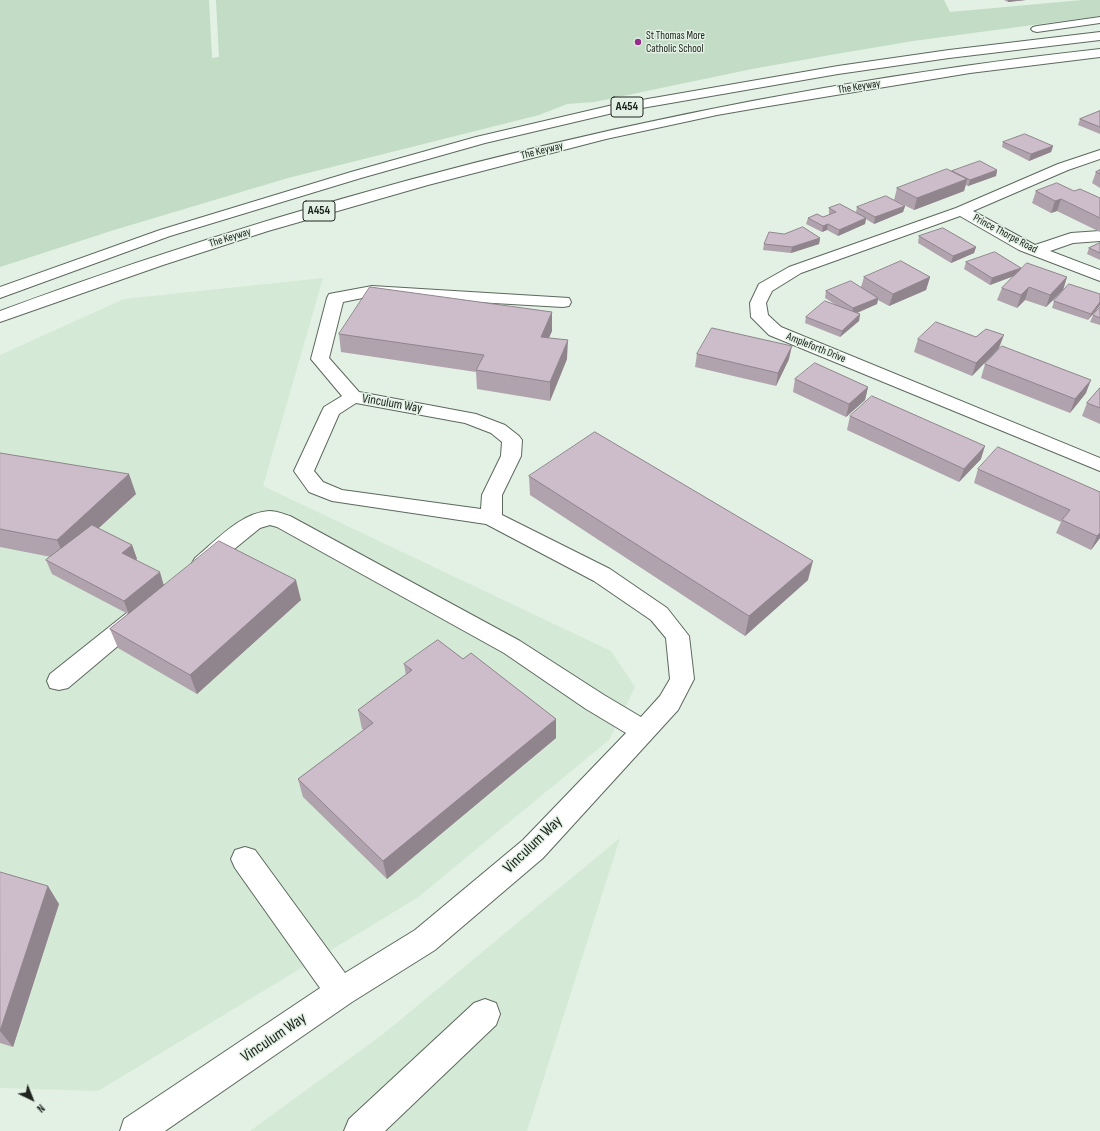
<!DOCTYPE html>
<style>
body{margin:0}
#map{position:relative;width:1100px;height:1131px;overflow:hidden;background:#e2f1e4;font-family:"Sofia Sans Condensed",sans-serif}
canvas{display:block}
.north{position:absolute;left:12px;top:1079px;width:40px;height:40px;-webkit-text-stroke:3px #e2f1e4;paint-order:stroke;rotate:137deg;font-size:11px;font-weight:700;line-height:16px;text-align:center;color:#202520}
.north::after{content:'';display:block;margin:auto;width:14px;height:18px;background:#202520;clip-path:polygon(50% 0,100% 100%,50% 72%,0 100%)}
</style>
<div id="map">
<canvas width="1100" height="1131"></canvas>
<div class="north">N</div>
</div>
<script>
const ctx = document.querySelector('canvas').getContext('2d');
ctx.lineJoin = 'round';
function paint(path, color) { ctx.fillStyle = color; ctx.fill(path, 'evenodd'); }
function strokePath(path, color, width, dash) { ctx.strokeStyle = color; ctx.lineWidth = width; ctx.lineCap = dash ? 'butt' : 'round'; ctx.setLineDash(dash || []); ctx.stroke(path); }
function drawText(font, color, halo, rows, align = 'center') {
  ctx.font = font + ' "Sofia Sans Condensed",sans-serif'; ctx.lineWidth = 3; ctx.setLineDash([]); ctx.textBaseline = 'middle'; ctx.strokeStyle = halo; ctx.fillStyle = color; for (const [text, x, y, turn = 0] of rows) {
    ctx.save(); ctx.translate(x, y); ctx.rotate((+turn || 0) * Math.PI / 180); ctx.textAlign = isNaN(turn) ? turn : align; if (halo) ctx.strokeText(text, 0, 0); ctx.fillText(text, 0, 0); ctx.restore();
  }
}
paint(new Path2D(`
 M323,278L263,486L611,651L635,687L609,740L417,898L98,1091L0,1088V355L124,299Z
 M620,838L527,1131H250L382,1035Z`), '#d4e9d6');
paint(new Path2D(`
 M0,0H209L212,58L219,57L216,0H944L950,12L1082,0H1100V16L913,41L836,54L752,69L594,102L567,104L539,115L288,178L114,230L0,267Z`), '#c2dcc5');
const minor = new Path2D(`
 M1100,150V159L1068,170L973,211L1035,245L1071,233L1100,231V241L1073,243L1050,251L1100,270V281L1019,250L960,216L801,273L772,291L766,303L768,315L781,327L1100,458V471L769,335L751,317L750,303L759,284L789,267L956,208L1058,164Z
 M372,286L569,298L571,302L569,306L563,307L372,296L343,302L329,358L359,392L476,414L505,425L519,436L522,440L521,456L502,495V515L610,569L667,608L689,636L694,679L678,710L543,858L435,950L352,1002L165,1131H120L124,1119L320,988L235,868L231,859L235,850L245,847L255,850L345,973L415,930L523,840L626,733L586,709L504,653L277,527L270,525L260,528L211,568L203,571L195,568L192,563L195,558C217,540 240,513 269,511C276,511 284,514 290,516L520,641L604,695L641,717L660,696L670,679L666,638L651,620L594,581L486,524L332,501L309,492L294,471L322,411L324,407L342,396L311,359L327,298L329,294ZM356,403L465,423L491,433L502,442L501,456L482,495L481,509L342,490L323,482L314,471L339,414Z
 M136,609L144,612L148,618L144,624L68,688L59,690L50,688L47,681L50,674L128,612Z
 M485,999L496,1003L500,1014L496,1025L385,1131H344L349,1119L474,1003Z`);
const highway = new Path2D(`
 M1100,17V23L1037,32L1033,31L1031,29L1033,27L1037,26Z
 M1100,32V40L949,58L838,74L613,113L485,143L361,178L170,236L0,298V287L160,230L351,172L476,137L613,105L838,66L949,50Z
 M1100,49V57L970,73L763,107L717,115L606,139L428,185L268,231L163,265L0,322V311C354,180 725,90 1100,49Z`);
strokePath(minor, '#5c685d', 2);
strokePath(highway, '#5c685d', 2);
paint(minor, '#fff');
paint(highway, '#fff');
paint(new Path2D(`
 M1004,0H1026L1008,2Z
 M1100,111V134L1078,125L1080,119Z
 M1003,142L1053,146L1051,152L1029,161L1002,147Z
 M997,170L996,176L968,186L966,185L964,191L914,210L894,200L897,188L952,171Z
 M1100,170V188L1092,183L1096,172Z
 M1036,191H1074L1100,198V232L1057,211L1051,213L1032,203Z
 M905,206L903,212L874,224L866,219L865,224L838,236L827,230L822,232L806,224L808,218L823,217L829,215V208L856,212L857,207Z
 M784,234L820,238L819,244L791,253L763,250L764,244Z
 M919,236L976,247L974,253L951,263L918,243Z
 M1100,243V260L1087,254L1089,248Z
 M966,262L1020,270L1067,277L1063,290L1046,307L1025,300L1017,308L997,300L1002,288L1014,276L990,285L964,269Z
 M864,277H930L926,290L889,306L878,300L877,304L857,313L860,314L859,321L840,337L805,323L806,317L836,305L825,298L826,291L861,287Z
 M1100,294V305L1088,320L1052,308L1054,301Z
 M1100,307V325L1090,322L1093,315Z
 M552,312V331L549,338L567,359L550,401L477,389L476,372L341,352L339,334Z
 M918,339L999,348L972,376L914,352Z
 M697,354L789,359L776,386L695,367Z
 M985,364L1086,393L1070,413L981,378Z
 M795,379L868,387L865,400L846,417L793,392Z
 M1100,388V424L1082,416L1087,403Z
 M850,416L981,459L959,482L847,430Z
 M0,453L136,494L98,528L132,545L137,559L136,560L164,585L301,600L197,694L118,648L110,629L128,614L52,574L46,560L51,557L0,547Z
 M978,469L1100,492V538L1091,550L1056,533L1061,522L974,483Z
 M529,476L808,580L745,636L530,495Z
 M463,659L556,719V738L387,879L303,797L298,779L364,730L362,729L358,710L406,675L404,664Z
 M0,872L59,904L13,1047L0,1043Z`), '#b0a3ae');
paint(new Path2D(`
 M1008,0H1026L1008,2Z
 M1053,146L1051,152L1029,161L1031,154Z
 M997,170L996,176L968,186L970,180Z
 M967,179L964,191L914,210L917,198Z
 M1061,199L1057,211L1051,213L1055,201Z
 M905,206L903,212L874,224L875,217Z
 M866,218L865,224L838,236L839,230Z
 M828,224L827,230L822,232L823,226Z
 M820,238L819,244L791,253L792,247Z
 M976,247L974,253L951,263L953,256Z
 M1021,268L1019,274L990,285L992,278Z
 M930,277L926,290L889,306L893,294Z
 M1067,277L1063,290L1046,307L1050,295Z
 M1029,287L1025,300L1017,308L1021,295Z
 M878,298L877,304L852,315L853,308Z
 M1100,302V305L1088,320L1091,314Z
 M552,312V331L541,355V337Z
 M860,314L859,321L840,337L842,331Z
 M1004,335L999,348L972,376L976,363Z
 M568,340L567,359L550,401V382Z
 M792,346L789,359L776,386L778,373Z
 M1091,380L1086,393L1070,413L1075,399Z
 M868,387L865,400L846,417L849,404Z
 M985,446L981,459L959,482L964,469Z
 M129,474L136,494L65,559L57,540Z
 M1100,533V538L1091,550L1097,536Z
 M132,545L137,559L127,567L122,553Z
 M813,561L808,580L745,636L749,616Z
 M160,572L164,586L129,615L124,601Z
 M296,580L301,600L197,694L190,675Z
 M556,719V738L387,879L383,861Z
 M48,886L59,904L13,1047L0,1031Z`), '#90848d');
const building = new Path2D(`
 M1100,111V127L1080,119Z
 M1025,134L1053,146L1031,154L1003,142Z
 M980,161L997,170L970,180L952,171Z
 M947,169L967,179L917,198L897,188Z
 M1100,170V174L1096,172Z
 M1057,183L1074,191L1080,189L1100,198V218L1061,199L1055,201L1036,191Z
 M886,196L905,206L875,217L857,207Z
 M840,204L866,218L839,230L828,224L823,226L808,218L817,214L823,217L836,212L829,208Z
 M803,227L820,238L792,247L764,244L769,232L784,234Z
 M943,228L976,247L953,256L919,236Z
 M1100,243V253L1089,248Z
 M995,252L1021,268L992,278L966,262Z
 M901,261L930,277L893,294L864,277Z
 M1027,263L1067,277L1050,295L1029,287L1021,295L1002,288Z
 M851,281L878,298L853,308L826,291Z
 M1069,284L1100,294V302L1091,314L1054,301Z
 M370,287L552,312L541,337L568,340L550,382L476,370L484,355L339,334Z
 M825,301L860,314L842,331L806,317Z
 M1100,307V318L1093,315Z
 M936,322L976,337L986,329L1004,335L976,363L918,339Z
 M712,328L792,346L778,373L697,354Z
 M1002,346L1091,380L1075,399L985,364Z
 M815,363L868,387L849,404L795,379Z
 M1100,388V408L1087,403Z
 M872,396L985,446L964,469L850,416Z
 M595,432L813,561L749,616L529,476Z
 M998,447L1100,492V533L1097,536L1062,520L1070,510L978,469Z
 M0,453L129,474L57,540L0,529Z
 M92,525L132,545L122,553L160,572L124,601L46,560Z
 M219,541L296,580L190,675L110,629Z
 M438,640L463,659L471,653L556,719L383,861L298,779L373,723L358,710L412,670L404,664Z
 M0,872L48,886L0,1031Z`);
paint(building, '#cdbdca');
strokePath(building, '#90848d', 1);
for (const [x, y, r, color] of [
 [638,42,4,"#982c8e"]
]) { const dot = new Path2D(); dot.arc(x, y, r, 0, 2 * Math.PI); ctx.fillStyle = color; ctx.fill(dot); strokePath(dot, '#e2f1e4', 1.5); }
drawText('11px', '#202520', '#e2f1e4', [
 ["St Thomas More",646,36],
 ["Catholic School",646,49]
], 'left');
drawText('11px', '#202520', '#e2f1e4', [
 ["The Keyway",859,87,-9],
 ["The Keyway",542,151,-14],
 ["Prince Thorpe Road",1005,234,28],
 ["The Keyway",230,238,-17],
 ["Ampleforth Drive",816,348,22]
]);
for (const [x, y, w] of [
 [627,107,32],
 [319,211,32]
]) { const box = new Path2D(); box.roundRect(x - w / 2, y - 10, w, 20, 3); ctx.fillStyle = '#e2f1e4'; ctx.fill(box); strokePath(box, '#202520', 1); }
drawText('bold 12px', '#202520', null, [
 ["A454",627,107],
 ["A454",319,211]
]);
drawText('13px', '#202520', '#e2f1e4', [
 ["Vinculum Way",392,404,10]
]);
drawText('16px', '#202520', '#e2f1e4', [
 ["Vinculum Way",533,845,-44],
 ["Vinculum Way",274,1038,-34]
]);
</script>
